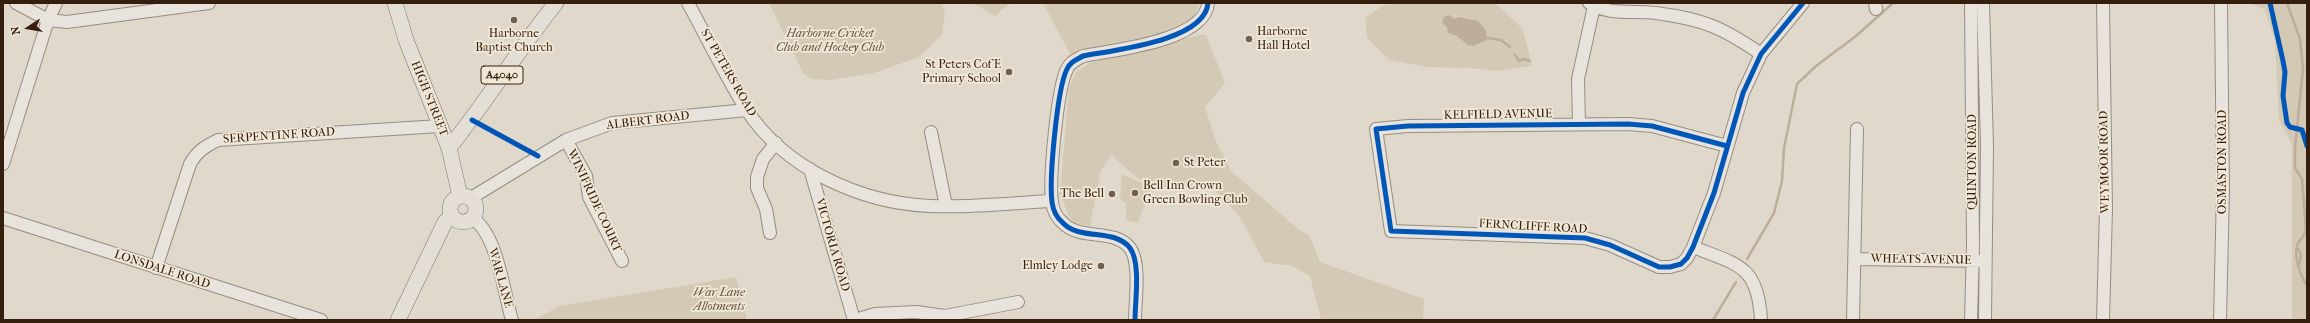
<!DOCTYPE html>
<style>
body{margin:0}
#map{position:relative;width:2310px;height:323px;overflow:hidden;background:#e0d9cb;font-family:"IM FELL French Canon",serif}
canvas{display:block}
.frame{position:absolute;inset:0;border:4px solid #351e0d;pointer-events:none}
.north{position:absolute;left:8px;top:8px;width:40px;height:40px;-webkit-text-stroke:3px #f1e8d7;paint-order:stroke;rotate:258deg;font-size:11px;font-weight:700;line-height:16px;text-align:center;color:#351e0d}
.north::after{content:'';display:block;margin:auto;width:14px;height:18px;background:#351e0d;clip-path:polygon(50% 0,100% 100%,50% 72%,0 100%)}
</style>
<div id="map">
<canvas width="2310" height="323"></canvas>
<div class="frame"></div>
<div class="north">N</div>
</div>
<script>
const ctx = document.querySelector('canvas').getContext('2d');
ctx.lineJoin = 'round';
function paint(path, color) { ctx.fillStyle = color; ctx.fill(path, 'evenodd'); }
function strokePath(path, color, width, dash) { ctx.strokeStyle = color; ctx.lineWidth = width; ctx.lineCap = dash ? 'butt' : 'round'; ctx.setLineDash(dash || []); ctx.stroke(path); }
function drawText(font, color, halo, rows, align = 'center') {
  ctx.font = font + ' "IM FELL French Canon",serif'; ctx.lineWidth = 3.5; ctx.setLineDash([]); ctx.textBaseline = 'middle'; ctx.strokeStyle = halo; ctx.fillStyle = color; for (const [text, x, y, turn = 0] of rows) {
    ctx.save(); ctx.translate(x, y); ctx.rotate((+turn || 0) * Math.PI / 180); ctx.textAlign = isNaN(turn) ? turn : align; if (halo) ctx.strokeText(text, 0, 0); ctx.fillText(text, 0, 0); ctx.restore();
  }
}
paint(new Path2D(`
 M769,3H941L945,12L942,35L919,57L874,73L831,80L811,79L803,73Z
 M973,3H1010L995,16Z
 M1043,3H1200L1195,15L1174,30L1070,54Z
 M1402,3H1495L1523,29L1532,66L1496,71L1469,68L1428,67L1389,60L1367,38L1365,18L1384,5Z
 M2248,3L2305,4L2307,16V320H2292V144L2279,120L2275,40L2264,9Z
 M1199,35H1206L1225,83L1205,107L1216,141L1231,171L1296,227L1310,236L1320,262L1424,299L1423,320H1321L1310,276L1292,266L1264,262L1240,217L1208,183C1191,187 1172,191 1155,187C1142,185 1121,164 1112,155L1101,170L1090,226L1075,223L1069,217L1060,193L1069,88L1076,72L1091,62Z
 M1122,174L1151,187L1138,223L1126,220V203L1120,199Z
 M736,277L747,320H534L560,306Z`), '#d4c9b5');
paint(new Path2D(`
 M1449,15L1455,19L1458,17L1478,21L1485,29L1487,38L1485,41L1473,46L1468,45L1457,36L1448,33L1447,27L1442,23L1444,17Z`), '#bcae99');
strokePath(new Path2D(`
 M2287,3L2300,39L2303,69L2295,148V168L2302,179L2306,230C2305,237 2299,239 2297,246C2294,257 2300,276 2307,285
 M1487,38L1501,40L1510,47
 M1515,55L1519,61L1524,59L1530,61
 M2297,247L2301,255L2299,265
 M1747,259L1774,213L1782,181L1784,148L1797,84L1816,66L1856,36L1893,3
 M1713,320L1736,282`), '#bcae99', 2.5);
const minor = new Path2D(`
 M16,3L48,20L67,22L209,3
 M688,3C707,38 725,75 746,109C785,169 861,203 930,206C970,208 1012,203 1052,201
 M1589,3C1610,16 1633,10 1656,13C1702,19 1722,27 1761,54
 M1875,3L1876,9
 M1971,3L1973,245L1971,320
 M1983,3L1987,146L1985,320
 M2103,3L2106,209L2103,320
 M1579,124L1578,79L1594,6
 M931,132L946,206
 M566,140L586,176L589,197L622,261
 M1727,146L1652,126L1628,124L1408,126L1376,129L1391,231L1585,238L1610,245L1659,267H1670L1681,264L1687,258L1693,247L1714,193L1743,93L1761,54L1803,3
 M3,164L48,20L56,3
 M810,169L854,320
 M471,198L566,140L612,123L747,110
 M3,218L321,320
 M473,219C497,233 504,294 512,320
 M770,233L766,209L757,188V177L763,159L776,143
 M1693,247C1738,265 1758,265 1761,320
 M1855,259L1982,261
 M156,268L190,164C197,151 206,146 218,140L440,126
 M855,320L875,314L916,312L945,316L1018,302
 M1135,320C1135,301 1141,263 1130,248C1115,228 1080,241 1063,223C1057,218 1053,210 1052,202C1049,179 1057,89 1067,69C1070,62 1076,60 1083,56C1114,50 1205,41 1208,3
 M1853,320L1857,129
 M2220,320L2223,190L2221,3`);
const major = new Path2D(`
 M395,3L406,40L449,148L460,196
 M449,148C487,101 518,50 556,3
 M450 209a13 13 0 1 1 26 0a13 13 0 1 1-26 0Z
 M398,320L445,222L452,217`);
strokePath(minor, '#948d82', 14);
strokePath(major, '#7b736a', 16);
strokePath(minor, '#e8e3dc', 12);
strokePath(major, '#e3dfd7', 15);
strokePath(new Path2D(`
 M2270,3L2283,61L2285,72L2283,96L2287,123L2290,127L2302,130L2307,146
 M472,120L538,156
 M1727,146L1652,126L1628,124L1408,126L1376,129L1391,231L1585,238L1610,245L1659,267H1670L1681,264L1687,258L1693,247L1714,193L1743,93L1761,54L1803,3
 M1135,320C1135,301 1141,263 1130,248C1115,228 1080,241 1063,223C1057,218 1053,210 1052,202C1049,179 1057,89 1067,69C1070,62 1076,60 1083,56C1114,50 1205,41 1208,3`), '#0057b8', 5);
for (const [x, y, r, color] of [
 [514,20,4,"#715f50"],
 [1249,39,4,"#715f50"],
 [1009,72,4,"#715f50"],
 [1176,163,4,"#715f50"],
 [1135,193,4,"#715f50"],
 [1112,194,4,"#715f50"],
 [1101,266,4,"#715f50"]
]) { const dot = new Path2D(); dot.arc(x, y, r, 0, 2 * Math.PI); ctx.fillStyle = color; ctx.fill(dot); strokePath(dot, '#f1e8d7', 1.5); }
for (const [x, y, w] of [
 [502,75,42]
]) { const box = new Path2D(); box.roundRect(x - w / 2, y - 9, w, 18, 3); ctx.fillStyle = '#f1e8d7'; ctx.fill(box); strokePath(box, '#351e0d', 1); }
drawText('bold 11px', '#351e0d', null, [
 ["A4040",502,75]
]);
drawText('12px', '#351e0d', '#f1e8d7', [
 ["Harborne",1257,32],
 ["Hall Hotel",1257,46],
 ["Harborne",514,34,"center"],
 ["Baptist Church",514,48,"center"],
 ["St Peters CofE",1001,65,"right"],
 ["Primary School",1001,79,"right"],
 ["St Peter",1184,163],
 ["Bell Inn Crown",1143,186],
 ["Green Bowling Club",1143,200],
 ["The Bell",1104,194,"right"],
 ["Elmley Lodge",1093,266,"right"]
], 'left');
drawText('italic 12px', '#624d3a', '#f1e8d7', [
 ["Harborne Cricket",830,34],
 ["Club and Hockey Club",830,48],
 ["War Lane",719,293],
 ["Allotments",719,307]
]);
drawText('12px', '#351e0d', '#f1e8d7', [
 ["ST PETERS ROAD",728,73,60],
 ["HIGH STREET",429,99,68],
 ["KELFIELD AVENUE",1498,115,-1],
 ["ALBERT ROAD",648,121,-7],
 ["SERPENTINE ROAD",279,136,-4],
 ["QUINTON ROAD",1973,162,-90],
 ["WEYMOOR ROAD",2105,162,-91],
 ["OSMASTON ROAD",2223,162,-90],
 ["WINIFRIDE COURT",594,201,65],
 ["FERNCLIFFE ROAD",1533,227,3],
 ["VICTORIA ROAD",832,245,74],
 ["WHEATS AVENUE",1921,260,1],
 ["LONSDALE ROAD",162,270,18],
 ["WAR LANE",500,278,74]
]);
</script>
